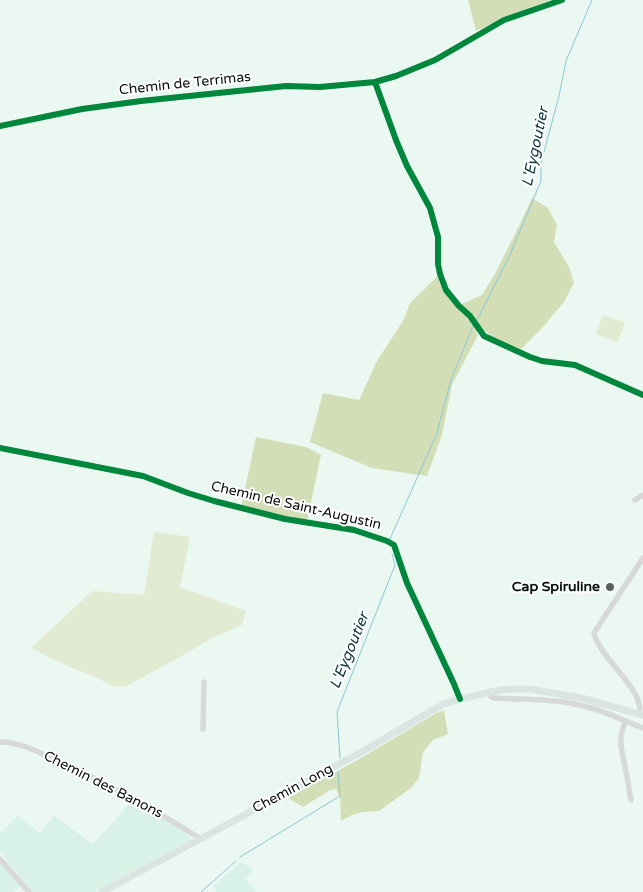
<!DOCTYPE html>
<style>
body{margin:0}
canvas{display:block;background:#eaf8f1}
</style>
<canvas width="643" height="892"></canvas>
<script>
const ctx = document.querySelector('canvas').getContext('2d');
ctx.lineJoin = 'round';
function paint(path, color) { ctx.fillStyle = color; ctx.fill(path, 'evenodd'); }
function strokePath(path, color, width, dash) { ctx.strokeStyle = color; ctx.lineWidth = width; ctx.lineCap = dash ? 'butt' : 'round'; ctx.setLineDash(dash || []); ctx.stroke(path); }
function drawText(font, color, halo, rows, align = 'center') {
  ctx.font = font + ' "Varela Round",sans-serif'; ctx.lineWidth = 4; ctx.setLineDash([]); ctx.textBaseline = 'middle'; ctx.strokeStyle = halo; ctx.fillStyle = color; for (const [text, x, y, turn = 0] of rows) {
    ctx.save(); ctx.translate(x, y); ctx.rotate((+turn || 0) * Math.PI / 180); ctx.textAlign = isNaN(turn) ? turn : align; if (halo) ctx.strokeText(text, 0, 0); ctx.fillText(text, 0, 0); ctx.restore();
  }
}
paint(new Path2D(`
 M132,801L181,828L192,839L95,892H32L0,852V833L18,815L39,833L54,816L93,844Z
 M0,862L21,886L14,892H0Z
 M241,862L254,869L245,879L257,892H216L213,886Z`), '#d9f2e8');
paint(new Path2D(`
 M603,315L625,322L618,342L596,334Z
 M154,532L190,537L180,587L246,611L242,625L212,638L187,653L125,687L112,686L96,677L77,670L54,660L31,648L92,591L144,595Z`), '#e2ebd2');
paint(new Path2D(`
 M468,0H550L513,14L476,31Z
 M532,198L548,208L557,225L554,242L569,267L574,283L564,302L543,327L521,349L508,344L491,336L482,329L472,315L460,305L482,295L496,272L520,224Z
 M438,276C443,285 448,295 454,304C462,315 473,320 478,335L452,385L442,435L427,476L372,468L310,442L323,393L359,400L377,361L403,321L410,303Z
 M256,437L306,447L321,455L307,521L241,507Z
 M444,710L448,734L433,740L423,752L419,778L411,788L379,811L362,812L352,815L341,821L340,798L336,789L330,790L303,807L288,798L361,758L436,713Z`), '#d3deb6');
strokePath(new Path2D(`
 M477,320L509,257L541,181V163L559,96L566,61L592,0
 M390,539L437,433L451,380L473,326
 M340,758L337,712L395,565L392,554
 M240,857L340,796L338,772
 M201,892L236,861`), '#88c7d6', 1);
strokePath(new Path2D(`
 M375,82L396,140L407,166L430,208L438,237V264L440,274L446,290L459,306L470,316L484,336L530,357L542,361L575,365L643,395
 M0,126L82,109L141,101L286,86L320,87L375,82L396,76L435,60L504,20L562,0
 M0,448L143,476L188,493L214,501L285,519L354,530L387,541L394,545L407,583L454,684L460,699
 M635,500L643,495
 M487,692L493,698C520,700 547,698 574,704C598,708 620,719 643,728
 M640,714C643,687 600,659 594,633L643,558
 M626,721C616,740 623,753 626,772C628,781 629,791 631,800
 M203,729L204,682
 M0,742C18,742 35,750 51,758C103,780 153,809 201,839
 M0,859L29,892`), '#d6d9d8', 5.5);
strokePath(new Path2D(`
 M102,892L367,749L431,711L444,704L460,699L500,690L514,689H530L581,698L643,715`), '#dae4e3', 7);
strokePath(new Path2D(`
 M375,82L396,140L407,166L430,208L438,237V264L440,274L446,290L459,306L470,316L484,336L530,357L542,361L575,365L643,395
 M0,126L82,109L141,101L286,86L320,87L375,82L396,76L435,60L504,20L562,0
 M0,448L143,476L188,493L214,501L285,519L354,530L387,541L394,545L407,583L454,684L460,699`), '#00873e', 6);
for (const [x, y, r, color] of [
 [610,587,5,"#56605c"]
]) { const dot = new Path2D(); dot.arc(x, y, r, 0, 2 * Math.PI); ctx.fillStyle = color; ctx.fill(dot); strokePath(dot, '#fff', 2); }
drawText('14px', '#060e0b', '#fff', [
 ["Chemin de Terrimas",185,84,-6],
 ["Chemin de Saint-Augustin",296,506,13],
 ["Chemin des Banons",103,785,27],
 ["Chemin Long",293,789,-28]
]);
drawText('bold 14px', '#060e0b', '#fff', [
 ["Cap Spiruline",600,587]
], 'right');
drawText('italic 15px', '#0d3540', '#fff', [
 ["L'Eygoutier",536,147,-78],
 ["L'Eygoutier",350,651,-68]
]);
</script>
